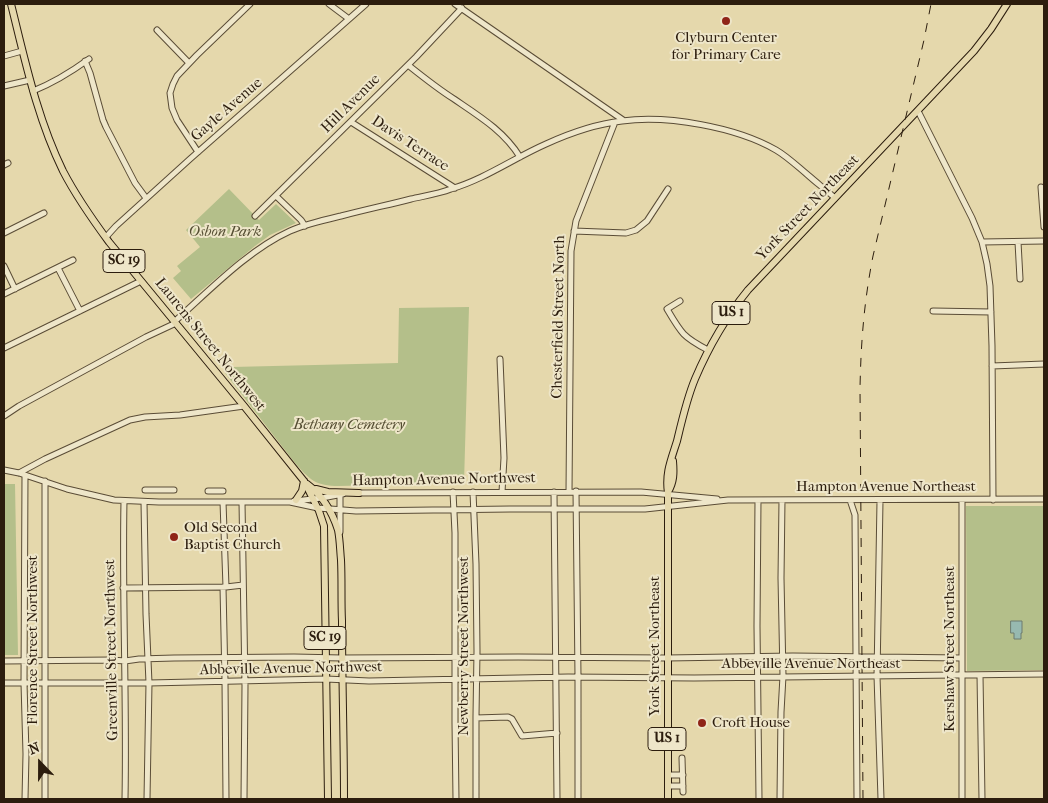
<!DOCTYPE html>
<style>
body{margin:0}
#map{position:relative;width:1048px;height:803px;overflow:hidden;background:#e5d8ac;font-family:"IM FELL French Canon",serif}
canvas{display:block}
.frame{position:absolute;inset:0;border:5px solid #2c1d0e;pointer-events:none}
.north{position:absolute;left:15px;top:738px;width:50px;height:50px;-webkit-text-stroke:4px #eee6c9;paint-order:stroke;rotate:338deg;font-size:14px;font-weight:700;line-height:20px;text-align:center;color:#2c1d0e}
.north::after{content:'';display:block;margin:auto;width:18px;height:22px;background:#2c1d0e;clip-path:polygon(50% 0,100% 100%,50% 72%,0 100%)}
</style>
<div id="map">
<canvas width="1048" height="803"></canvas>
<div class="frame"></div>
<div class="north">N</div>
</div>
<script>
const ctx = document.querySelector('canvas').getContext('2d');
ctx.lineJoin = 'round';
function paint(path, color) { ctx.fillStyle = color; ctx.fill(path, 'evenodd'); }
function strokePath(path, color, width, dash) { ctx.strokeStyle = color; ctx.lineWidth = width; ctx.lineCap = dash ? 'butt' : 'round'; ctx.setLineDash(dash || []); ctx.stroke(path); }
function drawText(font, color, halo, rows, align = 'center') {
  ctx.font = font + ' "IM FELL French Canon",serif'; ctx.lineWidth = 4; ctx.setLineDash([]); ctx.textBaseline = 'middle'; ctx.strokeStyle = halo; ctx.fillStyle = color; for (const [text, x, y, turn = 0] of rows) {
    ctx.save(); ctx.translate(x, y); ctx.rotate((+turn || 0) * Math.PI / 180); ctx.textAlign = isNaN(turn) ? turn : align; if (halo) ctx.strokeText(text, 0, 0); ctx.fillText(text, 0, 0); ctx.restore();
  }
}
paint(new Path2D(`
 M229,189L259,220L276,204L296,223L270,235L255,246L191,299L173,278L181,271L177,266L200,247L186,230Z
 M469,307L464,483L339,486C316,486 310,480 295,463L225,373L232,367L398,363L399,308Z
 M4,484H15L18,655H4Z
 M966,506H1044V670L967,671Z`), '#b4bf8a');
const water = new Path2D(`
 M1011,621H1022V633H1021V639H1014V633H1011Z`);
paint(water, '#97b9b0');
strokePath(water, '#6c7b6f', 1);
const minor = new Path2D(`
 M329,4L349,19
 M455,4L623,120
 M157,30L189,63
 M4,56L22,51
 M85,61L90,73L103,120L106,127L135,183L146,198
 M408,65C423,77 438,89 454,99C479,116 504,131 520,157
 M4,86L30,80
 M33,91C53,83 71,72 89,59
 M918,111L972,218L982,242L987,264L990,286L992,346L993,500
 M351,122L455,188
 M198,152L177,120L172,108L170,93L173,84L177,76L197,55L250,4
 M4,165L8,163
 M1041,187L1044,227
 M276,196L301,220L305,226
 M255,216L416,57L462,8
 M574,231L626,233L636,230L647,221L668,189
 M4,233L44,213
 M106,237L116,226L190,159L366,4
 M982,242L1044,241
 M1018,242L1020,279
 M4,266L15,289
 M58,268L80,311
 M4,294L73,260
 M680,301L667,309C681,333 683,337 708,350
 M933,311L991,312
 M174,322C209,291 248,250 290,231C306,224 324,220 341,216C364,210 387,205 411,199C424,196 438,194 451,189C485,179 514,158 546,144C570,133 596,124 622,121C668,115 736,127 776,150C788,157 798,167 809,176C817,183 826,190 835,198
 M4,348L141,281
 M500,359L504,458L502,492
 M992,366L1044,364
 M4,416L19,406L146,337L176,323
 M4,470L19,473L67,489L114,500L159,502H290L318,508L356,511L510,509H645L728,500L1044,499
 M19,473L45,459L130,420L145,417L180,415L244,406
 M25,475L24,683L26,754L25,799
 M45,481V799
 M145,490H174
 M208,491H223
 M576,491L578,677V799
 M453,492L455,533V723L456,799
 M473,492L476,564L477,651L476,716V799
 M554,492L557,799
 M569,492L571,251L576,221L615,122
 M356,493L641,492L717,499
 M340,495V532
 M758,500L757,626L759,799
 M850,500L855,515L857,799
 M962,500V799
 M124,501C122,600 127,700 125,799
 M294,501L322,498L343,494
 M880,501L877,676L881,799
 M144,502L146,614L149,683L147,799
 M223,502L226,587
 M242,502L245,686L244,799
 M223,587L225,681L226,799
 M123,588L226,587L243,585
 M4,661L112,660L125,661L139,659L174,658L294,657L342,658L518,657L667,658L793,656L962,658
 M980,675L982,799
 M4,683H149L326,679L369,681L568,677L694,678L1044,674
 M476,718L508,717L512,719L522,736L557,733
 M682,758L683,792
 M668,775H683
 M668,786H683
 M780,799L781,712L783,676L781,578L782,500`);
const major = new Path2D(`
 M11,4C25,60 37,118 63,171C76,196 92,219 109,242L244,406L304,481L319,511L324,526L328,799
 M307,484C323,496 332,511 338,530C340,540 340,550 341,560C342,581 341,601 342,621C342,680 344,740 344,799
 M316,489L328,492L359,493
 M668,492C674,482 674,473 673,461
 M296,500L302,491L304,481
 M668,799V493C665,473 671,460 677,441C682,420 687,398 695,379C709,346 726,317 748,290L974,51L991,29L1007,4`);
strokePath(minor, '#5a4c36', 7);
strokePath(major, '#2c1d0e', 8);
strokePath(minor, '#eee6c9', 5);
strokePath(major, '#e5d8ac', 6);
strokePath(new Path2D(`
 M863,799L860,388C861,341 864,302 873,256L924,40L931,4`), '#2c1d0e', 1, [9, 9]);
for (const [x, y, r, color] of [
 [726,21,5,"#8f2418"],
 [174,537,5,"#8f2418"],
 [702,723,5,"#8f2418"]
]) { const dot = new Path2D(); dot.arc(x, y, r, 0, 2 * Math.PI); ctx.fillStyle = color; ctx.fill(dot); strokePath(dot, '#eee6c9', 2); }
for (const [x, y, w] of [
 [124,261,42],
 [731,313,38],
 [325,638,42],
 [667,739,38]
]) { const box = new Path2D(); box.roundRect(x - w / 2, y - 11.5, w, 23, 4); ctx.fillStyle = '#eee6c9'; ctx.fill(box); strokePath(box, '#2c1d0e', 1); }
drawText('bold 14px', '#2c1d0e', null, [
 ["SC 19",124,261],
 ["US 1",731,313],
 ["SC 19",325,638],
 ["US 1",667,739]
]);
drawText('15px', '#2c1d0e', '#eee6c9', [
 ["Clyburn Center",726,38,"center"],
 ["for Primary Care",726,55,"center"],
 ["Old Second",184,528],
 ["Baptist Church",184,545],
 ["Croft House",712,723]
], 'left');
drawText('15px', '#2c1d0e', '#eee6c9', [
 ["Hill Avenue",351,104,-45],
 ["Gayle Avenue",227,110,-41],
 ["Davis Terrace",410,144,33],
 ["York Street Northeast",808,208,-46],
 ["Chesterfield Street North",559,317,-89],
 ["Laurens Street Northwest",210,345,51],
 ["Hampton Avenue Northwest",444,480,-1],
 ["Hampton Avenue Northeast",886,487],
 ["Florence Street Northwest",33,640,-90],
 ["Newberry Street Northwest",464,646,-90],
 ["York Street Northeast",655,646,-90],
 ["Kershaw Street Northeast",950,649,-90],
 ["Greenville Street Northwest",112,650,-91],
 ["Abbeville Avenue Northeast",811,664],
 ["Abbeville Avenue Northwest",291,669,-1]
]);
drawText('italic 15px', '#554e33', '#eee6c9', [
 ["Osbon Park",225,232],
 ["Bethany Cemetery",349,425]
]);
</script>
